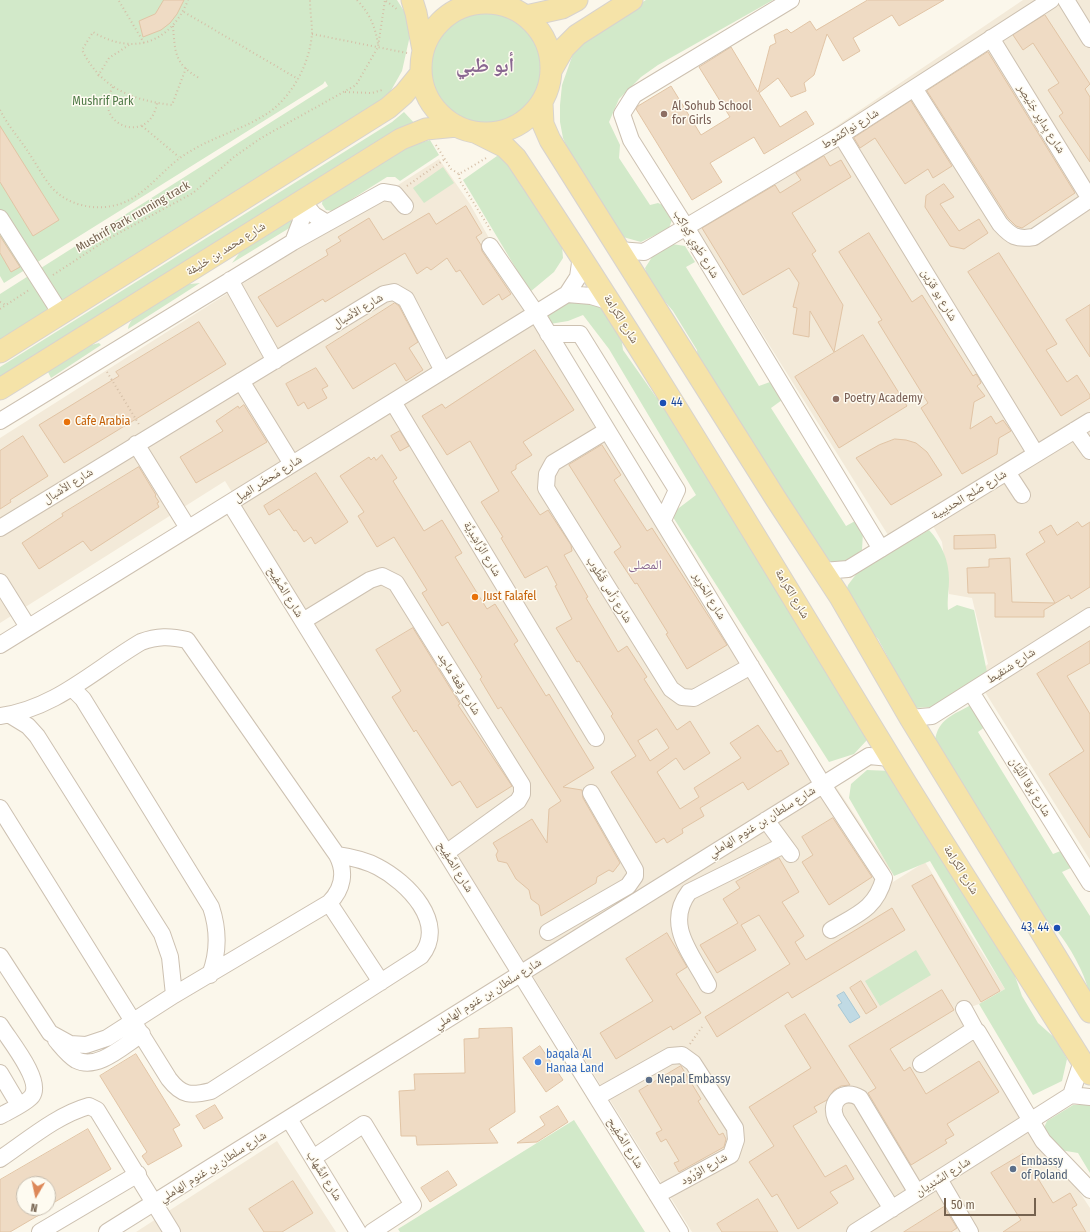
<!DOCTYPE html>
<meta charset="utf-8">
<style>
body{margin:0}
#map{position:relative;width:1090px;height:1232px;overflow:hidden;background:#fbf7eb;font-family:"Fira Sans Condensed",sans-serif}
canvas{display:block}
.north{position:absolute;left:16px;top:1176px;width:40px;height:40px;box-sizing:border-box;background:#fefbf1;border:1px solid #c7beb0;border-radius:50%;rotate:189deg;font-size:11px;font-weight:700;line-height:16px;text-align:center;color:#75624f}
.north::after{content:'';display:block;margin:auto;width:14px;height:18px;background:#dd8859;clip-path:polygon(50% 0,100% 100%,50% 72%,0 100%)}
.scale{position:absolute;left:944px;top:1198px;width:92px;height:18px;box-sizing:border-box;border:2px solid #75624f;border-top:0;padding-left:5px;font-size:12px;line-height:14px;white-space:nowrap;color:#75624f;-webkit-text-stroke:3px #fefbf1;paint-order:stroke}
</style>
<div id="map">
<canvas width="1090" height="1232"></canvas>
<div class="north">N</div>
<div class="scale">50 m</div>
</div>
<script>
const ctx = document.querySelector('canvas').getContext('2d');
ctx.lineJoin = 'round';
function paint(path, color) { ctx.fillStyle = color; ctx.fill(path, 'evenodd'); }
function strokePath(path, color, width, dash) { ctx.strokeStyle = color; ctx.lineWidth = width; ctx.lineCap = dash ? 'butt' : 'round'; ctx.setLineDash(dash || []); ctx.stroke(path); }
function drawText(font, color, halo, rows, align = 'center') {
  ctx.font = font + ' "Fira Sans Condensed","Noto Naskh Arabic",sans-serif'; ctx.lineWidth = 3; ctx.setLineDash([]); ctx.textBaseline = 'middle'; ctx.strokeStyle = halo; ctx.fillStyle = color; for (const [text, x, y, turn = 0] of rows) {
    ctx.save(); ctx.translate(x, y); ctx.rotate((+turn || 0) * Math.PI / 180); ctx.textAlign = isNaN(turn) ? turn : align; if (halo) ctx.strokeText(text, 0, 0); ctx.fillText(text, 0, 0); ctx.restore();
  }
}
paint(new Path2D(`
 M1023,0H1090V860L975,676L988,664L972,598L949,594L942,542L928,517L888,535L693,223Z
 M439,159L470,204L594,426L891,869L889,873L893,882L925,862L1005,989L979,1004L960,1011L1090,1208V1232H692L225,481L0,623V438Z
 M277,1141L336,1232H136Z`), '#f3ead9');
paint(new Path2D(`
 M0,0H397L404,11L411,31L402,71L389,94L367,110L0,342V294L328,86L325,81L323,84L4,283L0,276Z
 M646,0H773L658,65L641,77L619,99L609,122L620,145L619,158L650,205L658,203L665,206L672,220L669,228L641,242L623,237L569,152L563,138L560,122V105L562,85L574,51L601,28Z
 M430 67a56 56 0 1 1 112 0a56 56 0 1 1-112 0Z
 M404,112L417,126L0,381V367L392,122Z
 M430,140L439,155L400,181L395,177H387L333,211L326,210L322,204L323,197L404,148Z
 M497,156L506,157L562,245L563,258L554,272L530,292L463,180Z
 M443,167L454,183L424,203L413,188Z
 M297,213L296,224L232,263L243,248Z
 M672,244L685,246L695,262L686,267L759,386L770,382L782,400L771,408L846,526L857,520L863,532L862,550L841,565L824,567L698,365L697,350L673,311L650,284L645,268L654,254Z
 M200,283L128,329C129,314 168,290 181,285C187,284 194,284 200,283Z
 M582,287L595,292L620,329L623,350L656,397L674,407L865,726L867,740L854,754L829,762L671,514L696,495L609,349L583,315L568,321L550,324L548,315L551,302L571,289Z
 M99,343L101,345L51,378L47,370L79,348Z
 M929,530C941,543 949,560 949,579C949,590 947,599 948,610L957,605L974,610L987,672L956,694L932,707L915,708L890,673L891,663L878,639L866,626L845,594L848,585L860,569Z
 M971,705L986,726L978,732L1053,854L1063,850L1073,867L1062,872L1090,916V994C1087,986 1085,978 1081,970C1073,952 1057,926 1040,916L935,741C938,719 953,715 971,705Z
 M867,770L891,771L1010,962L1022,996L1038,1023L1056,1039L1067,1059L1062,1081L1033,1095L979,1004L1005,989L930,861L894,876L849,798L851,784Z
 M916,950L931,975L880,1006L865,981Z
 M1073,1105H1090V1173L1078,1153L1060,1150L1042,1132L1047,1121Z
 M574,1120L645,1232H400L398,1229Z`), '#d2e9c9');
const water = new Path2D(`
 M844,992L860,1017L850,1023L838,1005L842,1003L837,996Z`);
paint(water, '#c0dae4');
strokePath(water, '#a7c8d6', 1);
const building = new Path2D(`
 M164,0H184L177,14L170,23L161,30L143,37L139,21L155,14Z
 M868,0H944L899,26L892,15L853,38L860,51L843,61L827,34L814,75L804,83L806,91L791,97L778,78L759,93L780,127L806,111L814,124L764,154L754,137L710,163L722,182L692,200L636,109L638,106L671,86L701,135L730,117L699,67L731,47L758,92L770,46L776,43L774,35L787,29L791,33L810,21L816,30Z
 M1045,15L1090,84L1085,89L1090,97V162L1059,116L1063,113L1048,90L1059,83L1033,43L1023,50L1013,35Z
 M988,52L1075,193L1022,228L1016,226L1008,218L927,91Z
 M911,101L952,166L933,178L928,169L905,184L875,138L860,148L854,138Z
 M0,126L59,220L33,236L0,182Z
 M824,156L830,166L841,160L851,177L792,213L816,251L812,254L843,305L834,352L810,311L809,337L793,334L797,308L793,307L799,283L789,268L743,295L702,228L775,185L780,193L801,180L796,173Z
 M944,184L954,197L940,204L959,231L979,219L988,233L964,249L950,246L925,207L926,196Z
 M466,206L482,233L476,237L481,245L482,251L511,294L502,300L499,294L483,305L460,270L456,272L447,258L431,270L427,267L417,274L405,253L325,302L323,299L277,327L258,297L328,255L326,250L341,241L338,237L369,218L383,240L429,213L436,224Z
 M869,233L912,302L922,295L973,376L976,374L979,378L981,383L977,386L985,396L974,402L970,429L991,416L996,424L1003,420L1011,431L999,438L997,454L962,474L921,408L928,403L878,322L882,320L839,252Z
 M0,236L20,267L11,272L0,253Z
 M999,253L1057,344L1046,350L1067,382L1077,375L1090,395V398L1061,416L968,272Z
 M395,303L399,306L418,342L409,348L423,370L406,381L395,363L353,389L326,347Z
 M1090,305V357L1066,320Z
 M199,322L226,364L64,463L39,425L119,376L116,372Z
 M863,335L907,406L839,448L795,377Z
 M535,350L574,410L523,442L532,455L516,465V469L511,472L540,515L548,510L571,545L572,551L564,555L588,597L586,598L618,652L627,646L647,677L644,679L677,730L690,721L710,753L684,770L676,758L657,772L680,809L699,797L694,788L741,758L730,743L758,725L777,752L781,750L789,764L748,790L743,782L700,808L704,816L682,829L683,833L667,843L664,838L656,843L611,772L636,756L611,716L613,714L579,661L577,662L556,628L572,619L555,586L557,585L547,566L525,578L501,538L503,537L481,502L499,491L470,441L447,455L422,416L442,404L445,408ZM657,729L669,748L650,761L638,741Z
 M316,368L328,386L322,389L327,398L308,409L304,402L298,406L286,384Z
 M244,405L267,442L196,483L180,457L223,431L216,421L238,406L239,408Z
 M400,431L409,446L400,451L391,436Z
 M23,436L48,476L10,500L11,502L0,509V451Z
 M895,439L906,440L916,443L927,452L942,475L891,505L856,458L879,445Z
 M602,445L621,475L614,480L647,531L652,528L727,645L687,669L666,634L668,633L637,583L635,584L614,552L621,547L569,465Z
 M382,455L397,478L393,481L424,531L442,520L462,553L455,557L487,609L495,604L518,641L514,644L546,696L549,694L594,768L563,787L582,790L583,798L620,863L613,872L609,870L597,877L596,883L541,916L539,905L531,899L529,890L516,879L507,863L498,861L496,855L498,851L493,843L532,819L547,843L549,809L561,801L501,707L498,709L480,679L482,677L448,622L442,626L422,593L427,590L394,537L377,547L358,516L364,512L340,476L369,457L371,460L374,457L376,460Z
 M139,467L156,495L155,496L159,502L157,503L159,507L91,551L83,541L39,569L22,543L63,516L62,514Z
 M316,473L348,522L315,544L311,537L304,542L296,530L294,531L279,509L269,515L264,506Z
 M1078,522L1082,527L1090,522V587L1071,599L1069,595L1044,610V617H995V593H968L967,568L989,567V559L1010,558L1012,602L1055,603L1026,554L1045,542L1039,532L1051,525L1057,535Z
 M995,535L996,548L954,549V536Z
 M413,628L460,704L458,705L512,786L477,808L460,781L452,786L416,730L414,732L392,697L401,691L376,650Z
 M1090,641V663L1067,676L1090,714V838L1049,774L1084,751L1037,674Z
 M833,818L872,877L829,905L802,862L813,855L802,837Z
 M779,858L799,892L782,902L804,936L795,942L806,960L892,908L905,930L792,998L788,992L717,1037L705,1017L790,964L759,915L741,925L756,950L717,973L700,945L738,923L723,899L740,888L736,882Z
 M932,875L1000,991L981,1002L912,886Z
 M667,933L687,967L676,974L701,1013L673,1030L671,1026L616,1059L600,1033L653,1001L626,959Z
 M861,981L877,1007L866,1014L850,988Z
 M942,990L954,1010L890,1049L904,1071L910,1067L926,1094L979,1061L999,1092L947,1124L954,1135L945,1140L947,1143L911,1165L868,1093L876,1088L849,1046Z
 M805,1014L850,1085L841,1086L834,1090L827,1100L814,1107L817,1112L793,1126L825,1177L846,1165L854,1179L830,1192L838,1203L798,1229L777,1194L772,1197L749,1162L774,1146L749,1107L811,1068L785,1026Z
 M512,1028L515,1112L489,1129L498,1143L417,1145L416,1136H401L399,1091L415,1090L414,1074L465,1073L464,1039L479,1038V1029Z
 M540,1046L563,1080L546,1092L523,1058Z
 M136,1054L180,1125L173,1129L182,1146L148,1165L142,1156L147,1152L100,1076Z
 M681,1066L701,1099L698,1101L719,1135L723,1133L726,1139L724,1147L679,1172L674,1163L679,1161L666,1139L661,1142L656,1133L662,1130L639,1091Z
 M215,1105L223,1118L204,1129L196,1116Z
 M558,1106L568,1122L537,1142L517,1143L545,1125L540,1117Z
 M88,1129L111,1169L48,1206V1184H24V1208H51L10,1232H0V1180Z
 M1023,1154L1053,1203L1070,1193L1077,1205L1072,1208L1086,1232H1003L1021,1220L991,1173Z
 M448,1171L457,1185L430,1202L421,1188Z
 M293,1181L313,1213L282,1232H264L249,1209Z
 M758,1199L778,1232H722L717,1224Z
 M944,1207L957,1228L951,1232H904Z`);
paint(building, '#efdbc4');
strokePath(building, '#e1c4a5', 1);
const minor = new Path2D(`
 M791,0L634,95L622,114L631,140L686,227L881,549
 M1066,0L1090,39
 M991,38L1090,199
 M914,88L1000,224C1011,236 1016,240 1034,237L1090,199
 M841,135L1036,454
 M302,201L314,215L327,223
 M0,218L61,314
 M293,242L301,221L302,201
 M490,246L536,313L823,785L884,878C876,909 856,915 831,930
 M619,250L644,252L841,135L1051,0
 M230,280L275,361
 M567,294L591,296L611,302
 M548,334H580L677,490L663,520
 M241,381L292,464
 M393,402L596,738
 M0,421L293,242L383,192L395,194L405,206
 M1075,430L1090,451
 M606,431L553,463L547,474L546,488L671,689L682,697L694,698L751,666
 M136,444L188,528
 M1007,472L1022,495
 M230,503L680,1232
 M0,528L384,294L394,292L406,299L443,371
 M823,571L848,569L1090,421
 M0,582L28,627
 M303,621L370,580L382,576L396,583L522,785V794L518,801L446,853
 M0,645L567,294L578,277L581,256
 M72,688L83,699L211,907C219,931 219,952 210,975
 M971,692L1090,883
 M10,715L28,726L37,736L162,934L170,957L174,995
 M0,716C55,709 95,669 141,642C157,636 170,636 187,640L337,855C346,872 343,889 329,903L174,995L107,1038L86,1045L70,1044L50,1033L0,956
 M910,718L932,716L1090,616
 M0,808L169,1079C182,1096 191,1096 211,1091L421,956C448,923 407,882 378,867C365,860 351,857 337,855
 M766,820L791,854
 M329,903L381,982
 M548,932L628,886L635,876V870L591,793
 M708,985C692,954 664,925 689,892L784,845
 M964,1009L976,1031
 M0,1025C9,1040 43,1080 32,1096C27,1103 7,1112 0,1116
 M56,1040C62,1047 68,1055 76,1060C98,1071 124,1045 142,1034
 M921,1064L970,1032H978L1043,1141L1090,1190
 M0,1073L19,1105
 M1071,1095L1090,1097
 M597,1097L670,1056L682,1055L693,1063L735,1128L736,1140L731,1155L657,1195
 M289,1119L358,1232
 M313,1158L364,1124L413,1205L372,1232
 M0,1159C28,1140 57,1115 89,1106L97,1110L172,1232
 M939,1179L970,1232
 M892,1209L836,1119C828,1101 844,1088 860,1098L917,1193
 M40,1232L138,1174
 M107,1232L869,756L890,758
 M855,1232L1071,1095L1082,1061`);
const major = new Path2D(`
 M412,0L416,13L423,50
 M421 68a65 65 0 1 1 130 0a65 65 0 1 1-130 0Z
 M526,16L562,8L577,0
 M552,69L564,48L577,35L632,0
 M542,103L543,124L550,140L776,499L840,597L910,718L1090,1012
 M475,132L505,147L516,158C647,354 767,556 890,757C955,864 1024,968 1090,1074
 M0,352L388,108L404,94L421,73
 M0,389L401,139L426,129L457,126`);
strokePath(minor, '#cdc1b1', 18);
strokePath(major, '#d8d3ce', 23);
strokePath(new Path2D(`
 M357,0C370,14 375,26 378,44
 M119,1L144,43
 M386,1L398,10
 M184,12L298,79
 M173,26C175,51 174,64 199,78
 M312,34L407,53
 M186,68L172,105C131,100 101,88 82,50L93,32C133,56 171,43 188,0
 M98,76L109,58L129,45
 M113,87C90,125 150,147 157,103
 M345,92L372,93L382,90
 M0,110C7,124 18,137 27,150C35,162 43,177 52,188C73,210 108,213 133,198C154,185 168,164 189,152C213,137 241,130 265,115C291,99 310,64 312,33C312,23 310,11 310,0
 M142,126L179,157
 M436,145L451,169L459,174L488,157
 M459,174L460,181L490,229V233
 M407,186L445,159
 M53,275L108,239L193,193L234,157L261,138L356,85L378,47L385,0
 M0,302L6,305L29,290
 M0,309L6,305
 M107,372L140,426
 M690,1044L702,1027`), '#d5bfa7', 2, [1, 3]);
strokePath(minor, '#fff', 16);
strokePath(major, '#f5e3a8', 21);
for (const [x, y, r, color] of [
 [664,114,4,"#8d6e63"],
 [836,399,4,"#8d6e63"],
 [663,403,4,"#1a4fb4"],
 [67,422,4,"#e8710a"],
 [475,597,4,"#e8710a"],
 [1057,928,4,"#1a4fb4"],
 [538,1062,4,"#3f7fe0"],
 [649,1080,4,"#5c6f8a"],
 [1013,1169,4,"#5c6f8a"]
]) { const dot = new Path2D(); dot.arc(x, y, r, 0, 2 * Math.PI); ctx.fillStyle = color; ctx.fill(dot); strokePath(dot, '#fefbf1', 1.5); }
drawText('12px', '#4f7a47', '#fefbf1', [
 ["Mushrif Park",103,102]
]);
drawText('12px', '#785e54', '#fefbf1', [
 ["Al Sohub School",672,107],
 ["for Girls",672,121],
 ["Poetry Academy",844,399]
], 'left');
drawText('12px', '#75624f', '#fefbf1', [
 ["شارع بِدايِر خِنَيصِر",1041,119,58],
 ["شارع نواكشوط",850,129,-32],
 ["Mushrif Park running track",133,217,-30],
 ["شارع طَوِي كِواكِب",696,244,59],
 ["شارع محمد بن خليفة",226,249,-32],
 ["شارع بو قرَين",939,295,59],
 ["شارع الأشبال",358,311,-31],
 ["شارع الكرامة",621,319,58],
 ["شارع مَحضَر المِيل",268,479,-32],
 ["شارع الأشبال",68,486,-32],
 ["شارع صُلح الحديبية",969,495,-31],
 ["شارع الرَّاشِدِيَّة",482,549,59],
 ["شارع رَأس قَطُّوب",609,590,58],
 ["شارع الصَّفِيح",285,592,58],
 ["شارع الكرامة",792,594,59],
 ["شارع الحَرِير",709,596,59],
 ["شارع شنقيط",1011,666,-33],
 ["شارع رِقعة ماجِد",459,684,58],
 ["شارع بَرقا اللَّيَّان",1030,787,58],
 ["شارع سلطان بن غنوم الهاملي",762,822,-32],
 ["شارع الصَّفِيح",455,867,58],
 ["شارع الكرامة",961,870,58],
 ["شارع سلطان بن غنوم الهاملي",488,994,-32],
 ["شارع الصَّفِيح",625,1143,58],
 ["شارع سلطان بن غنوم الهاملي",213,1167,-32],
 ["شارع الوُرُود",704,1169,-30],
 ["شارع الشِّهاب",324,1176,58],
 ["شارع السِّندِيان",943,1177,-32]
]);
drawText('12px', '#164399', '#fefbf1', [
 ["44",671,403],
 ["43, 44",1049,928,"right"]
], 'left');
drawText('12px', '#c56008', '#fefbf1', [
 ["Cafe Arabia",75,422],
 ["Just Falafel",483,597]
], 'left');
drawText('12px', '#366cbe', '#fefbf1', [
 ["baqala Al",546,1055],
 ["Hanaa Land",546,1069]
], 'left');
drawText('12px', '#4e5e75', '#fefbf1', [
 ["Nepal Embassy",657,1080],
 ["Embassy",1021,1162],
 ["of Poland",1021,1176]
], 'left');
drawText('13px', '#896791', '#fefbf1', [
 ["المصلى",645,565]
]);
drawText('bold 20px', '#896791', '#fefbf1', [
 ["أبو ظبي",485,66]
]);
</script>
